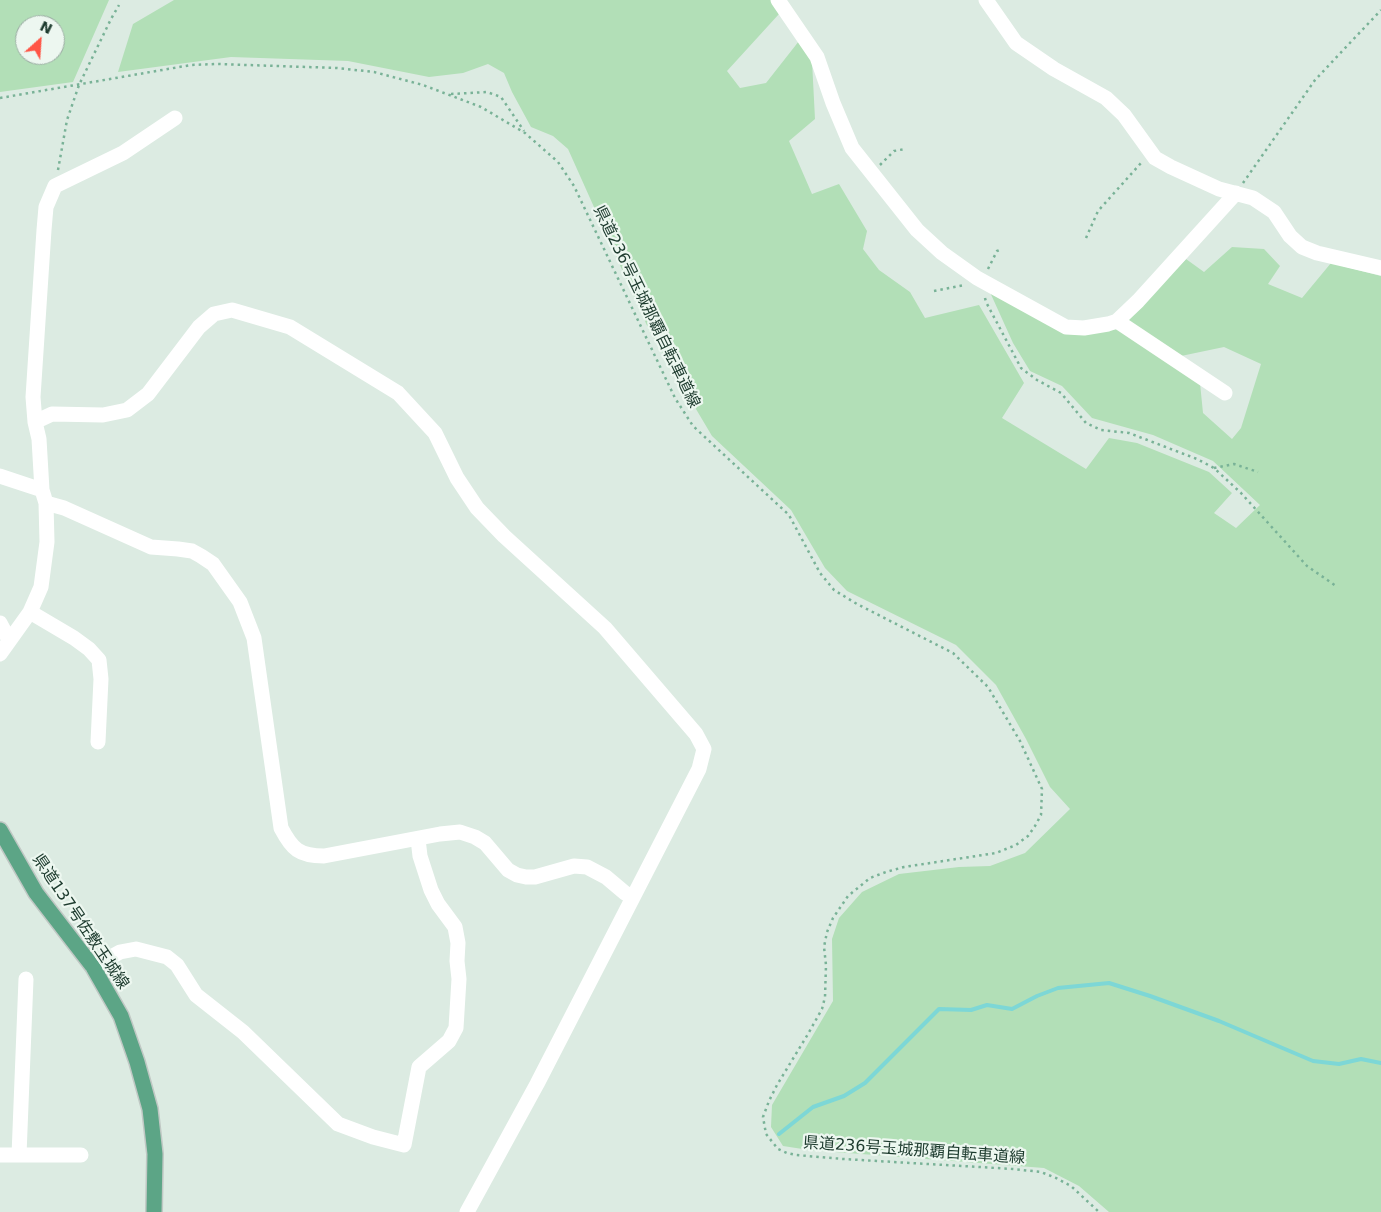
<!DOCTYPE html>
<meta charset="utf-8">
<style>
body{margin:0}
#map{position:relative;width:1381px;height:1212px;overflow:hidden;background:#dcebe2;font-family:"DejaVu Sans",sans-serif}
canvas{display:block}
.north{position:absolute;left:15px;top:15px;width:50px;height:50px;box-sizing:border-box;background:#edf7f0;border:1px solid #9aaca2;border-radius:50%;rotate:26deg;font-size:14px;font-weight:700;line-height:20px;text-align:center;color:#1d3b2e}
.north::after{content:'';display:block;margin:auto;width:18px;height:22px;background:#ff5546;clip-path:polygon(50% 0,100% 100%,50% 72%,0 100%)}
</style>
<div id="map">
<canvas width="1381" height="1212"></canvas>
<div class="north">N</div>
</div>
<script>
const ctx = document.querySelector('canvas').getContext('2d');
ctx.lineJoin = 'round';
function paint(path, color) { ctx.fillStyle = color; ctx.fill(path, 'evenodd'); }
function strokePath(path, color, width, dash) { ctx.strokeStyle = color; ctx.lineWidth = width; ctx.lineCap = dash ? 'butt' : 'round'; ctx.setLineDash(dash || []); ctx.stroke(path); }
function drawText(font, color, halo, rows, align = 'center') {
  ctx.font = font + ' "DejaVu Sans","Noto Sans JP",sans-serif'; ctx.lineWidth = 4.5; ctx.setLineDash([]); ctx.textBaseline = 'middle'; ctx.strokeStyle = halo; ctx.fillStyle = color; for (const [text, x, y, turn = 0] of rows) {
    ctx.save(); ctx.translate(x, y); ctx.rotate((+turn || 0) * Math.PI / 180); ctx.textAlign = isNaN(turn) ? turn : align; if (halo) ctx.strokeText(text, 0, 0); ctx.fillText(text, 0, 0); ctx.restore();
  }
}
paint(new Path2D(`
 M0,0H109L73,82L0,92ZM25,25H55V55H25Z
 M174,0H772L779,14L727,71L740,88L766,83L799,41L812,61L815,119L789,141L812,194L839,184L867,231L863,249L879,270L910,292L925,318L979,305L1024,383L1002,418L1086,469L1109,438L1137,443L1209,472L1232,493L1214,513L1236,528L1260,505L1213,461L1153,435L1092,418L1062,386L1030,371L1013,343L989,290L1082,334L1118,329L1200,383L1203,413L1232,439L1241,428L1261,364L1224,347L1181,356L1126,320L1186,259L1204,272L1232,247L1264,249L1280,266L1268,284L1302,298L1331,263L1381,276V1212H1109L1079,1186L1044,1168L809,1150L783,1146L771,1127L772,1105L833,1001L832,939L839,918L862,892L899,874L959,867L990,866L1025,853L1070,809L1050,787L1026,739L996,685L956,645L847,591L825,568L791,510L712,436L649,330L568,149L553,136L531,127L512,92L504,73L488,64L463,73L429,77L348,61L231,57L118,72L133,24Z`), '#b2dfb7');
strokePath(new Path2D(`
 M779,1134L813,1107L844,1096L865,1083L939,1009L971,1010L987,1005L1012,1009L1037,996L1058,988L1109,983L1150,996L1219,1021L1313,1061L1339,1064L1361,1059L1381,1063`), '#7dd7d6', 4);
const major = new Path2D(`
 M0,830L36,893L93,967L121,1016L137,1062L150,1109L155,1154L154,1212`);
strokePath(major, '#c0c8c4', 18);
strokePath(new Path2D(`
 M451,94L487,92L501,97L524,131
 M0,98L191,65L217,64L337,68L374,72L423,85L481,107L525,133L558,162L574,186L675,398L693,426L789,515L820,573L834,590L857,604L953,653L988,687L1020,741L1042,789L1041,815L1035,826L1028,836L1016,845L996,853L904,867L886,872L870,878L848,896L833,918L827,932L824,947L826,965L825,997L822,1009L808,1034L777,1085L769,1101L763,1117L766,1134L778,1149L787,1153L796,1155L843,1159L1013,1169L1041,1172L1056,1178L1071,1186L1099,1212
 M880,165L894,151L905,149
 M58,170L67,120L79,85L111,19L119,5
 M1243,183L1315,80L1381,10
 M1086,238L1098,211L1141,163
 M988,269L997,251L1002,249
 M934,291L964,285
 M985,298L986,302L1021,368L1037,380L1061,393L1086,423L1101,430L1129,433L1197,459L1214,468L1241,493L1307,566L1336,586
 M1214,468L1234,464L1258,472`), '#79b297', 2.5, [2.5, 4]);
strokePath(new Path2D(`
 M778,0L817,57L833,103L852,148L917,230L942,253L977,278L1066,327L1084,328L1108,324L1117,321L1138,301L1236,193
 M986,0L1016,43L1054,69L1106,98L1124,115L1155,158L1171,167L1219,189L1253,198L1274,212L1290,236L1302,247L1317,253L1381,268
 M1117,321L1225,393
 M35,422L33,397L44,230L46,207L55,186L123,153L175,118
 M0,476L42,490
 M46,503L64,508L151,547L178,549L192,551L201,556L213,564L240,602L254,638L281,828C292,849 299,856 324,856L440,834L460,832L475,837L485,843L508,870L517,875L526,877H535L574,866L587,867L606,877L625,893L633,897
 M30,612L74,638L89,649L99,660L101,679L98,742
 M0,623L9,640
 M0,654L30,612L41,587L47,542L46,503L42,490L39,439L35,422L52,414L103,415L127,410L148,394L199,327L214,314L232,310L290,327L398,393L435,433L457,478L477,508L504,536L605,628L696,734L704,749L699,769L537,1084L467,1212
 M93,967L120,952L136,949L167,957L177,965L196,995L243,1032L338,1124L373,1137L404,1145L419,1067L449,1041L456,1028L459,979L457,961L458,943L455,927L438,904L431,890L420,856L418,839
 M0,1155H81
 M19,1155L26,979`), '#fff', 15);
strokePath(major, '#5ca586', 15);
drawText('16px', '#1d3b2e', '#edf7f0', [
 ["県道236号玉城那覇自転車道線",646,307,64],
 ["県道137号佐敷玉城線",80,922,56],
 ["県道236号玉城那覇自転車道線",914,1151,4]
]);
</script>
